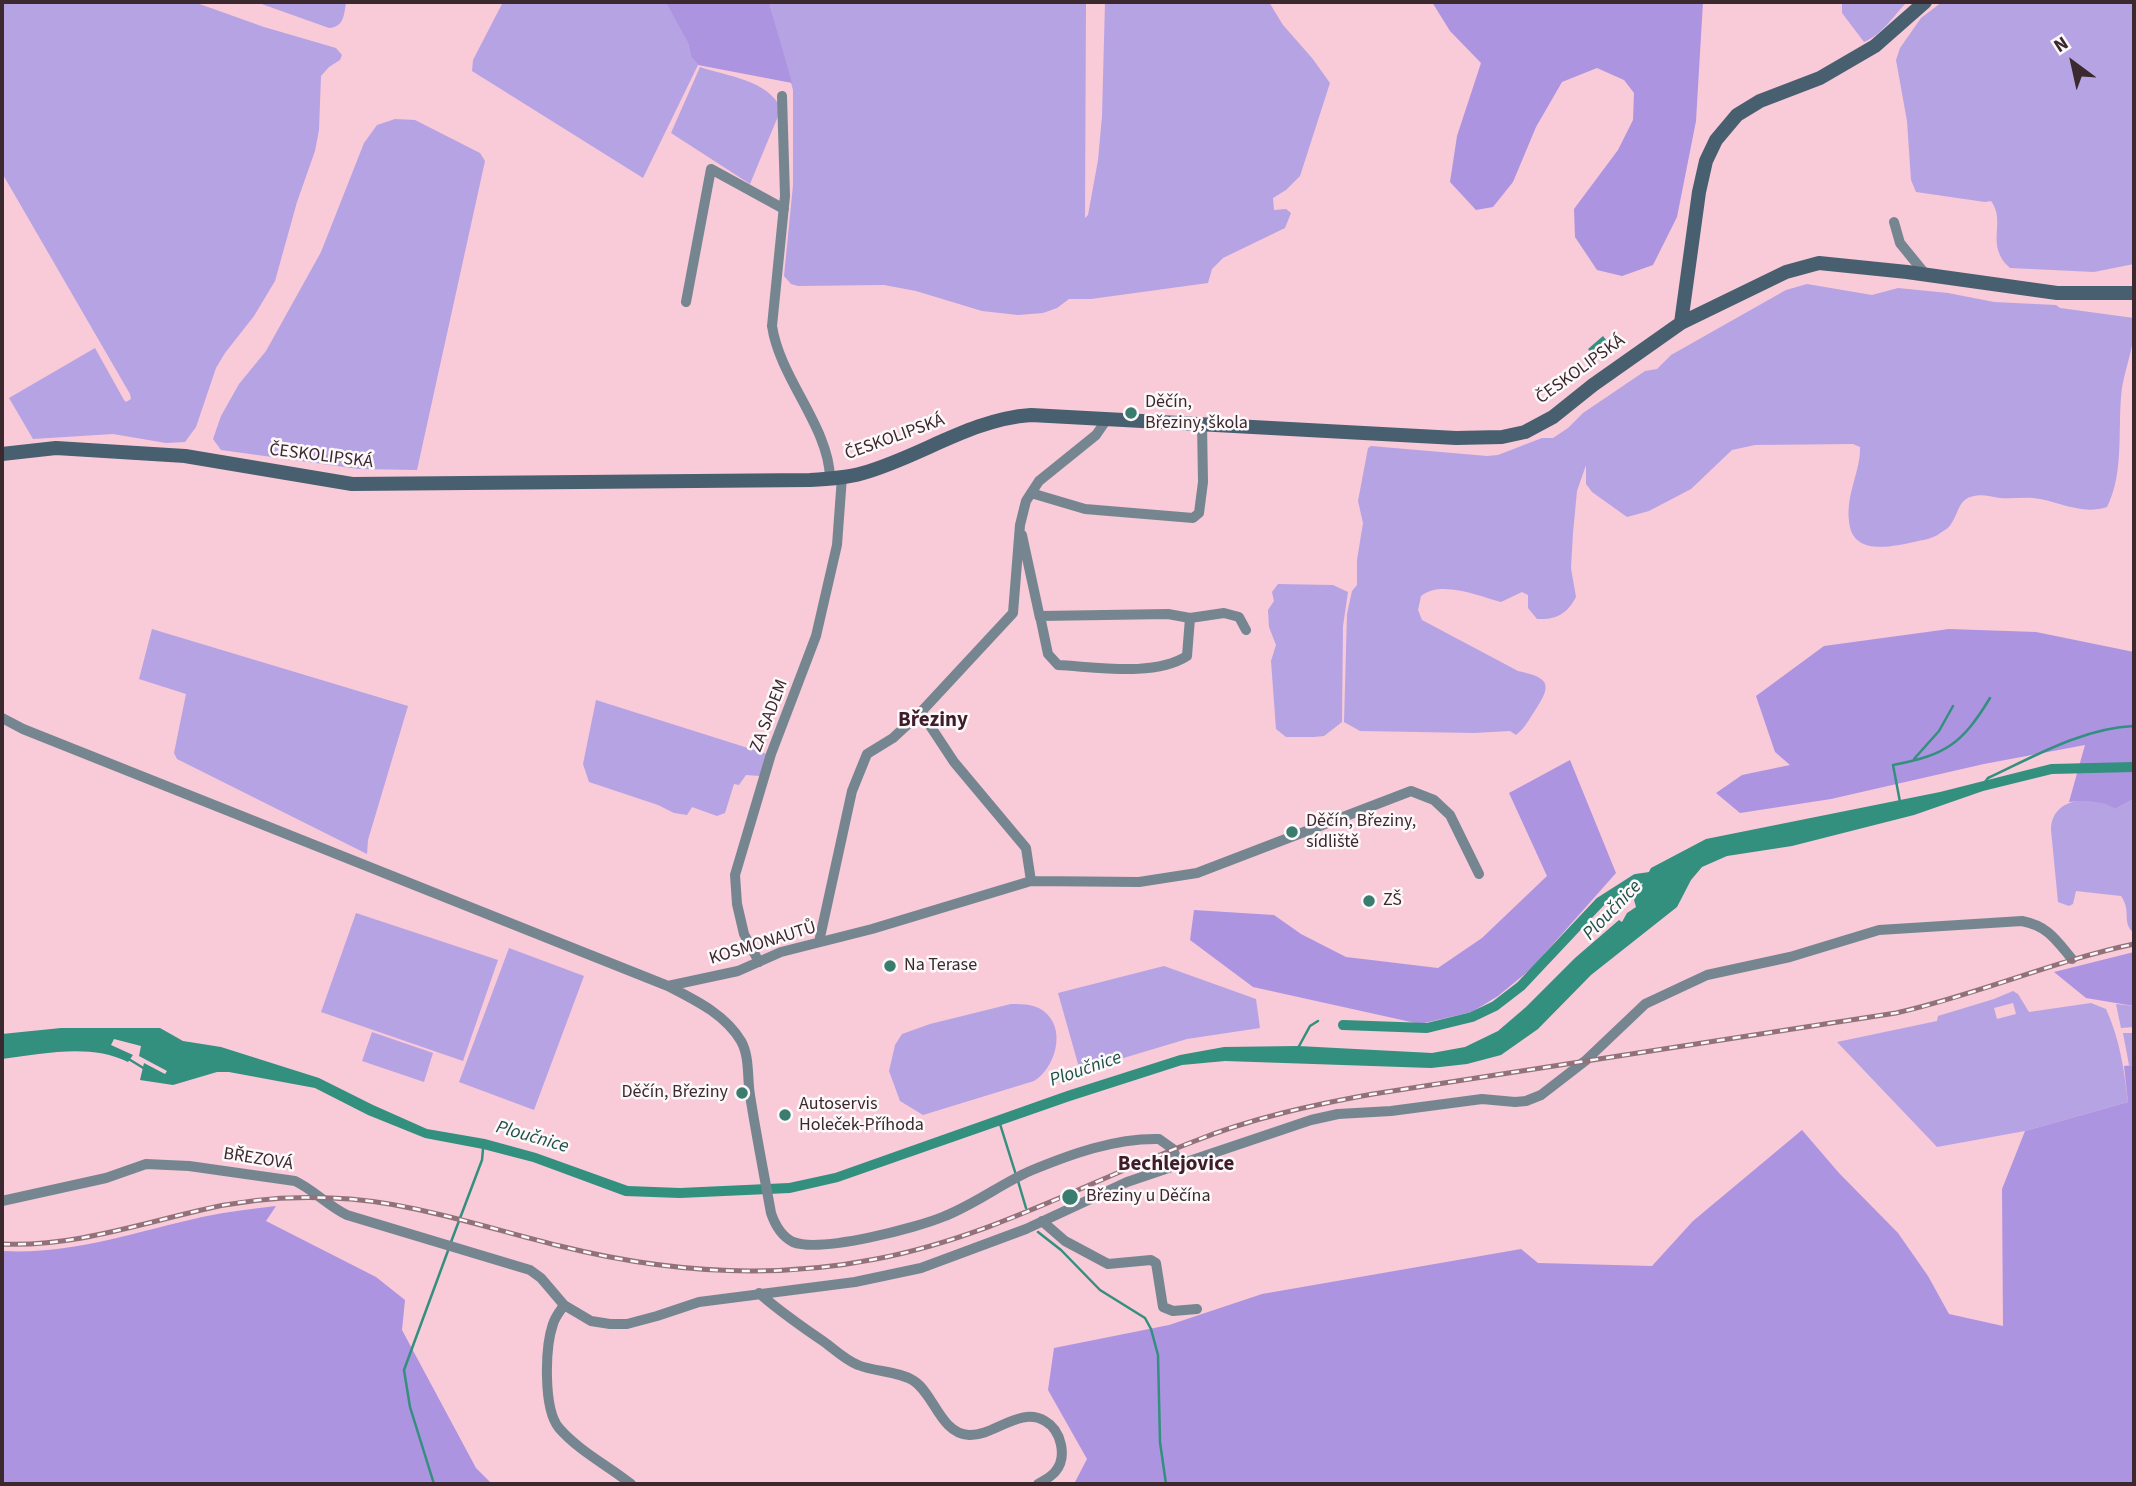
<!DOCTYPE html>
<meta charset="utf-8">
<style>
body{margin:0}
#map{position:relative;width:2136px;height:1486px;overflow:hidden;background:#f9cad8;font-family:"Source Sans 3",sans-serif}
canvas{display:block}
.frame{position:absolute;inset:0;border:4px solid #3b292f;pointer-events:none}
.north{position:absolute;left:2038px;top:28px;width:70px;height:70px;-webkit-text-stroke:5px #fdf8f9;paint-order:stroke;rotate:327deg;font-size:19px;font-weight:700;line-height:28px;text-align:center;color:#3b292f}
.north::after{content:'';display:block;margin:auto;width:24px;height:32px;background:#3b292f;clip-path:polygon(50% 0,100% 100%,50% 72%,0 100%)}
</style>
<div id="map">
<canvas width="2136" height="1486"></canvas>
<div class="frame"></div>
<div class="north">N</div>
</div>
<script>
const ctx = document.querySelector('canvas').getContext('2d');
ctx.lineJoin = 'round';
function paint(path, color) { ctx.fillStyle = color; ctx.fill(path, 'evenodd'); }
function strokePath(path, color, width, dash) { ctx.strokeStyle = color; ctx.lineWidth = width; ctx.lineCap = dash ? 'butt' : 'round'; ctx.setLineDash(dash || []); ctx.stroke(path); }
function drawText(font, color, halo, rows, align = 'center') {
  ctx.font = font + ' "Source Sans 3",sans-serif'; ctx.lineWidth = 5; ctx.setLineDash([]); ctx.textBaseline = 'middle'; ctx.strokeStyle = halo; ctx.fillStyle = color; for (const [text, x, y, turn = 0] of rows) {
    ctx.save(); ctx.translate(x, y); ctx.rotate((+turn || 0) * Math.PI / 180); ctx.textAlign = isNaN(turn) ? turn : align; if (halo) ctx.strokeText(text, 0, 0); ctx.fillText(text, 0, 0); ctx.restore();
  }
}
paint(new Path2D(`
 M2,2H194L264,27L336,48L342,55L340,60L329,67L321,76L319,130L315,151L297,202L275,281L254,316L225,353L216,368L196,427L185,442L166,443L113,434L33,439L9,398L95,348L124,400L126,402L131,399L130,394L2,173Z
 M256,2H346C344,15 344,27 329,28Z
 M503,2L668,3L688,43L691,57L698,65L643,178L472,71L473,60Z
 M769,2H1086L1085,218L1088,215L1098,160L1102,116L1105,2H1269L1283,25L1312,58L1330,83L1300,176L1286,190L1273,198L1274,210L1286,209L1291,213L1285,228L1223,258L1212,269L1208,283L1091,299H1069L1057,308L1043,313L1018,315L982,311L916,291L884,285L798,286L791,284L784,276L793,185V90Z
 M1842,2H1907C1894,15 1883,34 1864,42L1842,13Z
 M1942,2H2134V264L2094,272L2010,268C1984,245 2007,222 1991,201L1985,202L1916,192L1911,180L1907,121L1896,60L1900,48L1921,18Z
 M700,67C726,76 769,80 781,109L750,184L671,133Z
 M395,119L415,120L480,153L485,161L417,470L359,469L221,450L213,439L221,416L239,384L266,351L321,252L364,143L377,125Z
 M1807,284L1872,295L1898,288L1948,293L1994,302L2056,305L2060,308L2134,318C2136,343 2126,364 2122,388C2117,425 2125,472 2107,507C2081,516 2057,500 2033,498C2022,497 2011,499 2000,498C1992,497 1982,494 1974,496C1958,499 1959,513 1951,524C1949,528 1943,531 1939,534C1932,539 1922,540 1914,542C1890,547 1852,556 1849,521C1846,493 1861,470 1860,447L1853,444L1755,445L1732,450L1691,489L1649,511L1627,517L1592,492L1586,484V465L1577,491L1573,533L1571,568L1576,597C1567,614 1556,620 1537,619L1528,608V595L1522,592L1501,602C1478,596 1442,580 1421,596L1418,610L1422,620L1518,671C1551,678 1552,685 1534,712C1528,721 1525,728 1516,735L1510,731L1474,733L1360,731L1344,722L1347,614L1352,591L1357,585V560L1363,523L1358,501L1368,448L1371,446L1487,456L1498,455L1542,438H1553L1568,428L1583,413L1645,371L1657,369L1671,355L1786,290Z
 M1278,584L1333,585L1348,592L1343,626L1342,722L1324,736L1314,737H1286L1276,729L1271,661L1276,645L1269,627L1268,610L1274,601L1272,592Z
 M152,629L408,706L368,840L367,854L177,759L174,753L186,694L139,679Z
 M596,700L767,754L760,776L746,775L739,785L734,784L725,813L717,816L692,807L687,815L674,813L658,805L589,782L583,764Z
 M2134,799V933C2121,923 2132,911 2121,896L2076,891L2073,904L2069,906L2058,902L2051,830C2051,797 2093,794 2115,809Z
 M356,913L498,960L463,1061L321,1012Z
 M509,948L584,976L534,1110L459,1082Z
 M1164,966L1256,999L1260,1028L1187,1039L1080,1071L1058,993Z
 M2013,991L2018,994L2029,1012L2091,1003L2106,1009C2120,1040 2124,1069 2128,1102L2025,1131L1937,1147L1837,1042L1937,1021L1938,1016L1994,999ZM2013,1003L2016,1014L1997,1019L1994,1008Z
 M1011,1004C1023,1004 1038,1004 1047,1014C1066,1033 1054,1069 1034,1081L923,1115L900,1101L889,1071L895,1045L902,1034L930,1024Z
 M2116,1004L2134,1006V1027L2121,1028Z
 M372,1032L433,1053L424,1082L362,1061Z
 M2123,1033H2134V1065H2129Z`), '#b6a3e4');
paint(new Path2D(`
 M666,2H769L792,83L698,65L691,57L688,43Z
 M1432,2H1703L1696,121L1677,217L1653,265L1622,276L1597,270L1575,237L1574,209L1618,150L1633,120L1634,93L1624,80L1597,68L1562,82L1536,127L1513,182L1493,207L1476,210L1450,182L1457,136L1481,63L1450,31Z
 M1949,629L2036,632L2134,652V799L2115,809C2102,800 2084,800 2069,802L2085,745L1984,764L1831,799L1740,813L1716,793L1742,775L1790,765L1775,752L1756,696L1824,646Z
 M1570,760L1616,873L1531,969L1498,996L1472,1012L1420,1024L1253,987L1190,940L1194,910L1274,915L1301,934L1346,957L1438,968L1482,938L1547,876L1509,793Z
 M2134,952V1006L2086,998L2054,972Z
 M2134,1065V1484H1074L1087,1459L1048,1390L1054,1348L1169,1325L1262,1294L1521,1249L1538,1263L1652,1266L1693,1221L1802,1130L1839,1173L1898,1233L1928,1276L1949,1314L2003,1326L2002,1189L2025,1131L2128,1102L2124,1066Z
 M276,1206L266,1221L376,1277L405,1300L402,1330L476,1468L492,1484H2V1251C71,1255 135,1232 202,1217C226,1212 251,1209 276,1206Z`), '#ac94e1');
paint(new Path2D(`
 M1603,336L1610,345L1595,357L1588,349Z
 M2134,762V772L2052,774L1983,791L1914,815L1792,846L1727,856L1702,867L1691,880L1677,907L1591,975L1538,1029L1501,1055L1467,1064L1431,1068L1225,1061L1182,1065L1070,1101L838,1182L790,1193L680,1198L625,1196L533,1162L483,1149L425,1138L368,1115L315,1088L229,1072H217L173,1085L140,1080L144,1063L165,1074L167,1071L139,1056L141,1046L114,1039L111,1045L133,1055L128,1062C90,1043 43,1054 2,1059V1034L61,1028H160L183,1041L221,1047L319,1078L373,1105L427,1129L485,1139L536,1153L628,1186L680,1188L789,1183L835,1173L1067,1091L1180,1055L1224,1047L1298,1046L1432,1053L1465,1047L1498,1031L1526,1007L1575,958L1619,920L1622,922L1627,913L1636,907L1634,900L1651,868L1706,839L1940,792L2051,764Z`), '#338f7e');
strokePath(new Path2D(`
 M1914,759L1939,731L1953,706
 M1985,782L1988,778C2033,757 2083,728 2134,726
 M1900,802L1893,765C1946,755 1962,744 1990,698
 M1298,1048L1310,1026L1318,1021
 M127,1058L145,1069
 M1000,1124L1016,1175
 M1018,1181L1026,1208
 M1038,1232L1061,1250L1100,1290L1145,1318L1151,1329L1158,1355L1160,1442L1166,1484
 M451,1242L482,1160L483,1149
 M434,1484L410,1407L404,1370L449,1248`), '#338f7e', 2.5);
strokePath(new Path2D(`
 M1343,1025L1427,1028L1472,1017L1495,1006L1521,986L1600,902L1636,879L1657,876`), '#338f7e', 10);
strokePath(new Path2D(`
 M782,96L785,196L772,326C780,379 829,427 830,478
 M1894,222L1900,243L1926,275
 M686,302L711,169L784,209
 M1031,493L1085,509L1193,518L1199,513L1203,482L1202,423
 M1022,535L1040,618
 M1168,614L1190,618L1187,656C1154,677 1097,667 1058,665L1048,654L1040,616Z
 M1190,618L1224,613L1239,617L1246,630
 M921,712L954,762L1026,848L1031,881
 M2,718L23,729L668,986C695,1000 725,1014 741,1041C750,1057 747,1078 750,1095C756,1134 764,1174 771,1213C775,1225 781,1236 793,1242C821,1253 917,1228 945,1216C975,1204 1001,1184 1030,1171C1071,1154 1115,1138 1159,1139L1173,1149L1178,1164
 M819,942L852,791L867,754L893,738L921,712L1013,613L1020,525L1026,501L1039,481L1096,435L1107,419
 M759,962L744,934L737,904L735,875L771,754L816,636L837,545L842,477
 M668,986L738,971L781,952L872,929L1031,881L1139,882L1197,873L1411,791L1434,800L1450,815L1479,874
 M2,1201L106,1178L146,1164L189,1166L295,1181C314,1190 328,1206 347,1215L530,1270L541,1278L564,1305L591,1321L610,1324H627L657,1316L699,1302L855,1282L921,1268L1026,1229L1127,1182L1311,1120L1338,1114L1391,1111L1482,1099L1515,1102L1526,1101L1541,1095L1585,1061L1645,1004L1707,975L1790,957L1879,930L2022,921C2048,926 2056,940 2072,959
 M1042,1221L1065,1241L1108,1264L1151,1260L1156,1263L1163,1307L1173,1311L1197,1309
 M759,1293C780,1312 804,1328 827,1344C836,1351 847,1361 858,1365C875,1372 899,1371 914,1381C934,1394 941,1434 969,1435C994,1436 1020,1406 1045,1421C1061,1430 1068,1457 1055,1472C1051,1477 1043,1481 1038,1484
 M564,1305C560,1311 555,1317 553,1324C545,1347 543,1409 559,1428C579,1451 607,1465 631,1484`), '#768691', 10);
strokePath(new Path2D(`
 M1681,323L1699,192L1706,161L1716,140L1737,115L1760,101L1820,78L1875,46L1925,2
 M2,454L56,448L185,456L352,484L810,480C828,479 846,478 863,473C920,457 971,419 1031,415L1456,438L1502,437L1525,432L1553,417L1593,385L1681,323L1786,272L1819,263L1907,272L2057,293H2134`), '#475f6f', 14);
const rail = new Path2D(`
 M2,1244C69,1247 133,1226 197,1211C241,1200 286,1196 331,1198C407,1200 486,1228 560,1246C664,1272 770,1280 876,1259C991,1237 1087,1182 1195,1141C1252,1118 1312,1105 1373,1094L1896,1013C1977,995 2053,961 2134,944`);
strokePath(rail, '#91727b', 5);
strokePath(rail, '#fdf8f9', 2.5, [8]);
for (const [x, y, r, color] of [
 [1131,413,7,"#3a7d6f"],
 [1292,832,7,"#3a7d6f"],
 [1369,901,7,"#3a7d6f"],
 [890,966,7,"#3a7d6f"],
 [742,1093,7,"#3a7d6f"],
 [785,1115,7,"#3a7d6f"],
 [1070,1197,9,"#3a7d6f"]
]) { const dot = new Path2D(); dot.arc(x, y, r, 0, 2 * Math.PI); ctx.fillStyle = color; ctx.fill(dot); strokePath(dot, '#fdf8f9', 2.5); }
drawText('18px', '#3b292f', '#fdf8f9', [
 ["ČESKOLIPSKÁ",1581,370,-36],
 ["ČESKOLIPSKÁ",895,438,-20],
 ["ČESKOLIPSKÁ",321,457,7],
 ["ZA SADEM",770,716,-69],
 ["KOSMONAUTŮ",763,944,-17],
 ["BŘEZOVÁ",258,1160,9]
]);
drawText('18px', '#3b292f', '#fdf8f9', [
 ["Děčín,",1145,403],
 ["Březiny, škola",1145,424],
 ["Děčín, Březiny,",1306,822],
 ["sídliště",1306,843],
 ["ZŠ",1383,901],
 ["Na Terase",904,966],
 ["Děčín, Březiny",728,1093,"right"],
 ["Autoservis",799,1105],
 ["Holeček-Příhoda",799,1126],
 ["Březiny u Děčína",1086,1197]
], 'left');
drawText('italic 19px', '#1d5045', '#fdf8f9', [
 ["Ploučnice",1613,911,-46],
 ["Ploučnice",1086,1070,-19],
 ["Ploučnice",532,1138,16]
]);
drawText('bold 21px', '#3f1c29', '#fdf8f9', [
 ["Březiny",933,721],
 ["Bechlejovice",1176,1165]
]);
</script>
